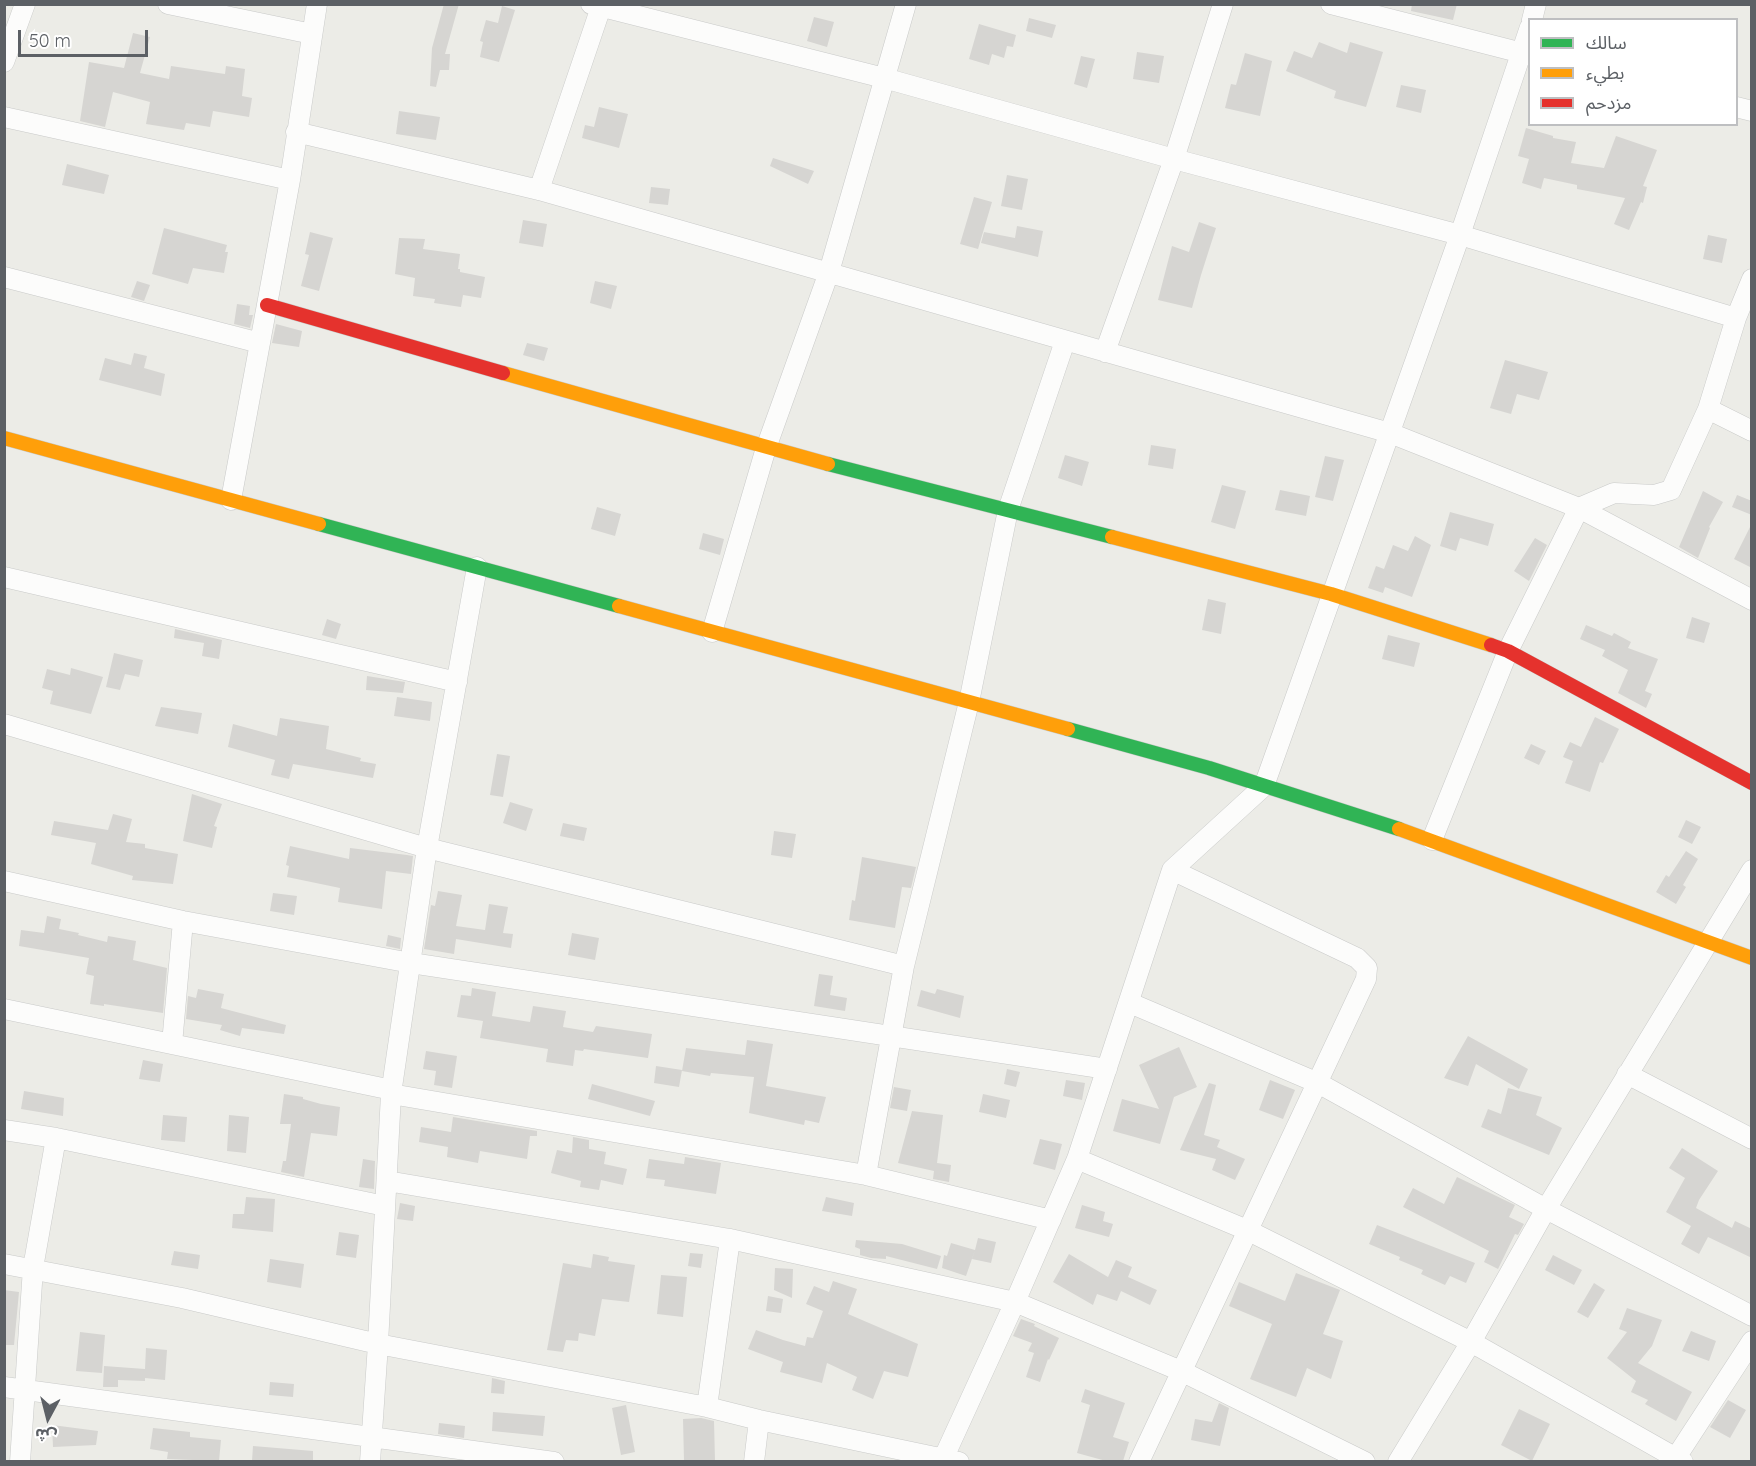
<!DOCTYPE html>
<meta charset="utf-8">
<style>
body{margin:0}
#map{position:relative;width:1756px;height:1466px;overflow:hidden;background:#ecece7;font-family:Quicksand,"Noto Sans Arabic",sans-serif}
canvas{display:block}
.frame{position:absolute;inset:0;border:6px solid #5c6065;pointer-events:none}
.legend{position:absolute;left:1528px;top:18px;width:210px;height:108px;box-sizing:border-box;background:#fff;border:2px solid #bebfc1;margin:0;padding:8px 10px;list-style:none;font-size:18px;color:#5c6065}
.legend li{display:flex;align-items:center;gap:12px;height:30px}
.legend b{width:30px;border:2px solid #bebfc1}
.north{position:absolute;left:18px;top:1388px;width:60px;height:60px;-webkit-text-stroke:4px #fff;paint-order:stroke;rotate:187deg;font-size:16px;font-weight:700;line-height:24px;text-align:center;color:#5c6065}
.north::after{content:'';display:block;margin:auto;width:21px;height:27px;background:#5c6065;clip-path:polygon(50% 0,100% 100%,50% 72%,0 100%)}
.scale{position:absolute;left:18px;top:30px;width:130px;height:27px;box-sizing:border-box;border:3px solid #5c6065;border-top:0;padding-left:8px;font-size:18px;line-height:21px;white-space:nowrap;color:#5c6065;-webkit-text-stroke:4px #fff;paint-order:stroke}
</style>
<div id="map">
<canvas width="1756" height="1466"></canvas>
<div class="frame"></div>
<ul class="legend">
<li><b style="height:8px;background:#30b455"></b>سالك</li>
<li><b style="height:8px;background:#ff9f0a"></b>بطيء</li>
<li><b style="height:8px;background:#e5322d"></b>مزدحم</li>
</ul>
<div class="north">ش</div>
<div class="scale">50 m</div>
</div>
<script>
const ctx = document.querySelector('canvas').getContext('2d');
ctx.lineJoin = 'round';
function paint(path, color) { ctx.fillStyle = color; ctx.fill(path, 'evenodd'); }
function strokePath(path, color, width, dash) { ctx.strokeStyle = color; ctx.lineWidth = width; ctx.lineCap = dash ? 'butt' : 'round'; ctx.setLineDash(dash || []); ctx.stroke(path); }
paint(new Path2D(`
 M444,4H459L445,54H450L449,70H440L436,87L430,86L432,48Z
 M1412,4H1457L1453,20L1411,11Z
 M502,6L515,10L499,62L480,57L483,42L480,41L486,20L498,23Z
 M814,17L834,22L827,47L807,41Z
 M1029,18L1056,25L1052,38L1026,31Z
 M979,24L1016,35L1013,47L1007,46L1004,58L992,54L989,65L969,59Z
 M133,33L150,37L140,73L169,79L171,66L225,74L226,66L245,69L242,96L252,98L249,117L213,111L210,127L186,123L184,130L146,124L150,102L113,92L105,127L80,121L89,62L124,68Z
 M1319,42L1347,53L1350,42L1383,52L1366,107L1334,98L1336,91L1286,71L1294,51L1312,58Z
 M1137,52L1164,56L1159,83L1133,79Z
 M1245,53L1272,61L1260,116L1225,108L1231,84L1236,85Z
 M1081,56L1095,59L1087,88L1074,84Z
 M1401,85L1426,90L1421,113L1396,107Z
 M599,107L628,114L619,148L582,138L585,125L594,127Z
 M399,111L440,117L436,140L396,134Z
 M1526,128L1553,136V138L1576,142L1571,163L1604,168L1616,136L1657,150L1643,186L1647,187L1643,203L1641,202L1629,230L1614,224L1625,198L1577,189V185L1544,178L1541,189L1522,183L1529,159L1518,156Z
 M773,158L814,171L808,184L770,166Z
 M67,164L109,175L104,194L62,185Z
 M1007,175L1028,179L1022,210L1001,206Z
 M651,187L670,189L668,205L649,203Z
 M974,197L992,202L978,249L960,244Z
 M523,220L547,224L543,247L519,243Z
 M1199,222L1216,228L1201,275L1192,308L1158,300L1172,246L1189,252Z
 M1017,226L1043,231L1038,257L981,243L984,232L1015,238Z
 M164,228L227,245L225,252H228L224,273L193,268L188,284L152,274Z
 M310,232L333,238L319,291L301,286L309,255L305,254Z
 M1708,235L1727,239L1722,263L1703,259Z
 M399,238L425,239L423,249L460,254L458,269H460V272L485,277L481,298L463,295L461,307L434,303L435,299L413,296L415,278L395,274Z
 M137,281L150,285L144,301L131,297Z
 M595,281L617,286L611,309L590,303Z
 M237,304L250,306L249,315H253L250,328L234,324Z
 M276,324L302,331L299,347L272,343Z
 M527,343L548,348L544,361L523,355Z
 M134,353L147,356L144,368L165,374L161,396L99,380L105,358L131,365Z
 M1505,360L1548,372L1539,400L1517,394L1511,414L1490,408Z
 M1151,445L1176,449L1173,469L1148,465Z
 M1065,455L1089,462L1082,486L1058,478Z
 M1325,456L1344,460L1333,501L1315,497Z
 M1222,485L1246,491L1235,529L1211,522Z
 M1280,490L1310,496L1306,516L1275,510Z
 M1703,491L1723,502L1709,527L1710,528L1698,558L1679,547Z
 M1737,495L1752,501V515L1732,507Z
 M597,507L621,514L615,536L591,529Z
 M1450,512L1494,524L1488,546L1460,538L1456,551L1440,546Z
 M1752,523V568L1734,559Z
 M703,533L724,539L720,555L699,549Z
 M1415,536L1431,545L1412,597L1385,587L1383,593L1368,588L1376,566L1384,569L1393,545L1408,551Z
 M1535,538L1547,545L1529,581L1514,571Z
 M1208,599L1226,603L1221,634L1202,630Z
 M1692,617L1710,623L1704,643L1686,638Z
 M327,619L341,624L336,639L322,635Z
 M1586,625L1612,636L1614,633L1631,642L1628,648L1658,659L1645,691L1652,694L1646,708L1618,693L1628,670L1602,656L1605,650L1580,639Z
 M175,629L222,640L219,659L202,656L204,643L174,638Z
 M1388,635L1420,643L1414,667L1382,659Z
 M114,653L143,660L139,677L125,674L120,690L106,687Z
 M71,668L103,677L91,714L50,704L53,691L42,688L47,669L70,675Z
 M367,676L405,682L403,693L366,690Z
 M397,697L432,702L430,721L394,716Z
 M161,707L202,713L198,734L155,726Z
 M1595,717L1619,729L1603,763L1600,762L1590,792L1565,783L1573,761L1563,757L1570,742L1581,747Z
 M280,718L329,726L326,749L361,758L360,761L376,764L373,778L293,764L289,779L271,775L275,760L228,747L233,724L277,736Z
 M1531,744L1546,751L1539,765L1524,758Z
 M497,754L510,756L503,797L490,795Z
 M192,794L222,804L214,826L217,827L212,848L183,841Z
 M510,802L533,809L526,831L503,823Z
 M113,814L132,819L126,842L145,844V848L178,854L173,884L132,880L133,876L91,864L96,843L51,835L54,821L108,830Z
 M1686,820L1701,827L1692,844L1678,837Z
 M563,823L587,828L584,841L560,836Z
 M774,831L796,834L792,858L771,855Z
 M290,846L349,859L350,848L407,855L413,856L411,874L386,871L382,909L338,902L340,888L287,877L289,866L286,865Z
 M1686,851L1698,859L1683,885L1686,887L1676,904L1656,892L1666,875L1669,877Z
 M862,857L916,867L911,888L902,887L895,928L849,920L852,900L855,901Z
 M438,891L462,895L456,926L485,930L489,904L508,907L503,933L513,934L511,948L456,939L454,954L424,949L431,905L435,906Z
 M273,893L297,896L294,915L270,911Z
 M47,916L61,919L59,929L79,933L78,935L107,942L108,936L136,941L133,960L167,968L163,1013L104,1004V1006L90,1004L94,976L86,974L89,958L19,946L21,930L44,933Z
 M572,933L599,938L595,960L568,955Z
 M388,935L401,938L400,949L386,946Z
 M819,974L833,976L830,995L847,998L845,1011L814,1006Z
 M472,988L496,992L492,1016L530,1022L533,1006L566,1011L563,1027L593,1032L596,1026L652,1034L648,1058L584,1049L583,1051L575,1050L573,1066L546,1062L548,1049L480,1038L483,1021L457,1017L461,995L471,996Z
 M198,989L224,994L221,1008L286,1025L284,1034L242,1028L240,1036L220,1030L222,1025L186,1019L188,996L196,998Z
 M937,989L964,996L960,1018L917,1006L921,990L935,994Z
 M1468,1036L1528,1069L1519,1089L1476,1064L1468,1086L1444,1078Z
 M747,1040L773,1044L766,1086L826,1097L819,1123L805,1120L804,1125L749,1113L754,1077L711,1073L710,1076L682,1071L686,1048L745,1055Z
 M1179,1047L1197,1087L1174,1097L1160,1144L1113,1131L1122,1099L1159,1109L1139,1065Z
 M426,1051L457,1056L452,1088L434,1085L436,1071L423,1069Z
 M143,1060L163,1064L160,1082L139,1079Z
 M656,1066L682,1070L679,1087L654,1083Z
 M1007,1069L1020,1072L1016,1087L1004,1084Z
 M1066,1080L1085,1083L1082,1100L1063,1096Z
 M1270,1080L1295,1090L1283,1119L1259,1110Z
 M1209,1083L1216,1085L1204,1135L1220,1140L1217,1147L1245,1159L1235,1180L1212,1170L1216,1159L1180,1150Z
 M592,1084L655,1101L650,1116L588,1099Z
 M894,1087L911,1090L907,1111L890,1108Z
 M1508,1088L1542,1097L1536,1115L1562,1128L1549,1155L1481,1127L1488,1109L1501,1114Z
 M24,1091L64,1098L63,1116L21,1109Z
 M284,1094L303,1097V1099L321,1104L340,1107L337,1136L311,1133L304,1177L281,1172L283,1161H286L291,1124H280Z
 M983,1094L1010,1100L1006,1118L979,1112Z
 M912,1111L943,1115L937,1163L951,1165L949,1182L933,1179L934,1171L898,1163Z
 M163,1115L187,1117L185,1142L161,1140Z
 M229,1115L249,1117L246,1153L227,1151Z
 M453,1117L537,1131V1136H530L527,1159L480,1151L478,1163L447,1157L448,1147L419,1142L421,1127L451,1132Z
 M573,1137L589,1140V1149L606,1152L604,1164L627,1169L623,1185L601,1180L599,1190L580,1187L581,1181L551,1173L557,1150L572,1153Z
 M1040,1139L1062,1144L1055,1170L1033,1164Z
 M1682,1148L1718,1171L1699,1200L1696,1208L1732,1228L1735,1221L1752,1229V1258L1708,1237L1699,1254L1681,1244L1691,1226L1666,1212L1685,1178L1669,1168Z
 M685,1157L721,1163L716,1194L664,1186L665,1180L646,1178L649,1159L684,1164Z
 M363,1159L375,1161L374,1189L359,1187Z
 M1457,1177L1515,1205L1509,1217L1524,1224L1518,1235L1515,1234L1498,1269L1484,1262L1489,1251L1403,1207L1413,1188L1444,1204Z
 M246,1197L275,1199L273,1232L232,1228L233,1214H244Z
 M826,1197L854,1203L852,1216L822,1211Z
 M400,1203L415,1206L413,1221L397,1219Z
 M1082,1205L1105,1212L1103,1221L1113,1224L1109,1237L1075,1228Z
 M1377,1225L1475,1263L1466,1283L1450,1276L1445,1285L1421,1274L1423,1270L1399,1260L1400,1257L1369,1244Z
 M339,1232L359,1235L356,1258L336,1255Z
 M978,1238L996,1242L991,1263L972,1259L975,1250L966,1276L942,1268L944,1255L947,1256L951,1243L975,1250Z
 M856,1240L902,1244L941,1256L937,1269L886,1256V1259L871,1258L860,1255V1249L855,1247Z
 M174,1251L200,1255L198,1269L171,1265Z
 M690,1253L703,1254L701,1268L688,1266Z
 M593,1254L609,1257L608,1261L635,1265L629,1302L602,1299L595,1336L579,1333L578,1341L566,1340L563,1352L547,1350L563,1263L591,1268Z
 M1069,1254L1108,1277L1116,1260L1132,1267L1128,1277L1157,1290L1150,1305L1121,1291L1117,1301L1097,1294L1093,1305L1053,1282Z
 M1553,1255L1582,1270L1574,1285L1545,1270Z
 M270,1259L304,1264L301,1288L267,1282Z
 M775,1268L793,1269L792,1298L774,1290Z
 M1296,1273L1340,1290L1323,1334L1343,1341L1331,1379L1307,1368L1296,1397L1250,1379L1272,1324L1229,1306L1239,1282L1285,1301Z
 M661,1275L687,1277L683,1317L657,1314Z
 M833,1281L857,1289L848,1314L918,1344L908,1377L884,1371L873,1399L852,1390L857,1377L827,1363L822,1383L780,1372L783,1362L748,1349L756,1330L783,1340L805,1346L807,1337L813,1338L823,1311L806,1304L814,1286L829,1292Z
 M1594,1283L1605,1290L1588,1318L1577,1312Z
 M4,1290L19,1292L14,1345H4Z
 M768,1296L783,1299L781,1313L766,1311Z
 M1627,1308L1662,1320L1652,1346L1638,1363L1692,1392L1676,1421L1645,1404L1648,1400L1631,1392L1636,1381L1607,1358L1627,1332L1619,1329Z
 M1021,1319L1035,1324L1034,1326L1059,1338L1049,1360L1048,1359L1040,1382L1026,1377L1034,1353L1028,1351L1032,1343L1013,1336Z
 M1691,1331L1716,1341L1709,1361L1682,1351Z
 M80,1332L105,1335L102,1373L76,1371Z
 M146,1348L167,1350L165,1380L145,1378V1381L118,1380V1387H103L104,1366L145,1369Z
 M492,1378L505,1381L504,1394L491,1393Z
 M270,1382L294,1384L293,1397L269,1395Z
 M1085,1389L1125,1403L1113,1437L1129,1442L1123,1461H1106L1077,1453L1090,1405L1081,1402Z
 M1728,1400L1746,1410L1730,1438L1710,1427Z
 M1219,1403L1229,1408L1220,1446L1191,1440L1195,1419L1212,1422Z
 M626,1405L635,1452L621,1455L612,1408Z
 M1519,1409L1550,1424L1532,1461L1501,1445Z
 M493,1412L545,1416L543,1436L492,1431Z
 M701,1418L714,1421L715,1461H684L683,1419Z
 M439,1423L465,1426L464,1438L438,1434Z
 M52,1425L98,1431L96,1445L53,1447Z
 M153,1428L190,1432V1437L221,1440L219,1461L167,1459L168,1452L150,1449Z
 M253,1446L313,1451V1461H252Z`), '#d6d5d2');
const street = new Path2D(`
 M168,4L312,34
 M591,4L884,78L1174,159L1460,235L1736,318L1752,279
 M1331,4L1530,55
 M1532,20L1536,4
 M4,62L25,4
 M1736,107L1752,111
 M4,117L290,180
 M296,132L539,190L1390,433L1579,508L1752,600
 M539,190L602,4
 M4,277L260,343
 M1105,352L1174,159L1223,4
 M1708,409L1752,431
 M231,500L290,180L317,4
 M4,577L457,682
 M712,632L766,448L829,272L906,4
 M4,724L427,848L904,966
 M1432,840L1508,651L1579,508L1614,493L1654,495L1671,490L1708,409L1736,318
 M4,881L183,921L411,963L1107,1069
 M1130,1003L1318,1083L1546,1209L1752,1316
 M4,1009L392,1090
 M172,1044L183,921
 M1627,1074L1752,1139
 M391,1094L866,1175L1051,1220
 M4,1130L56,1138L385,1206
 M1077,1159L1247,1230L1471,1342L1683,1462
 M866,1175L904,966L969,702L1008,510L1065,341
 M387,1181L730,1239L1015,1302L1181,1371L1365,1462
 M4,1264L182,1298L378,1344L707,1407L759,1420L959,1462
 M4,1387L554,1462
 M707,1407L730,1239
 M944,1457L1015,1302L1077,1159L1172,870L1264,786L1460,235L1530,27
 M20,1462L33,1268L56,1138
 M370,1462L378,1344L391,1094L427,848L477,567
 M754,1462L759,1420
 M1139,1462L1366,979L1367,968L1357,958L1172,870
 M1398,1462L1471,1342L1546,1209L1752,870
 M1673,1462L1752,1341`);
const fast = new Path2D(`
 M828,464L1112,537
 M319,524L619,606
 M1068,729L1209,768L1399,829`);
const slow = new Path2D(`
 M503,373L828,464
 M4,438L319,524
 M1112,537L1331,594L1491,645
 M619,606L1068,729
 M1399,829L1752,958`);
const jam = new Path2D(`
 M267,305L503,373
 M1491,645L1508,651L1752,783`);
strokePath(street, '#c9cac9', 21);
strokePath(fast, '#c8c9c7', 15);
strokePath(slow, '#c8c9c7', 15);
strokePath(jam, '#c8c9c7', 15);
strokePath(street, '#fcfcfb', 20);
strokePath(fast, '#30b455', 14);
strokePath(slow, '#ff9f0a', 14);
strokePath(jam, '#e5322d', 14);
</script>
